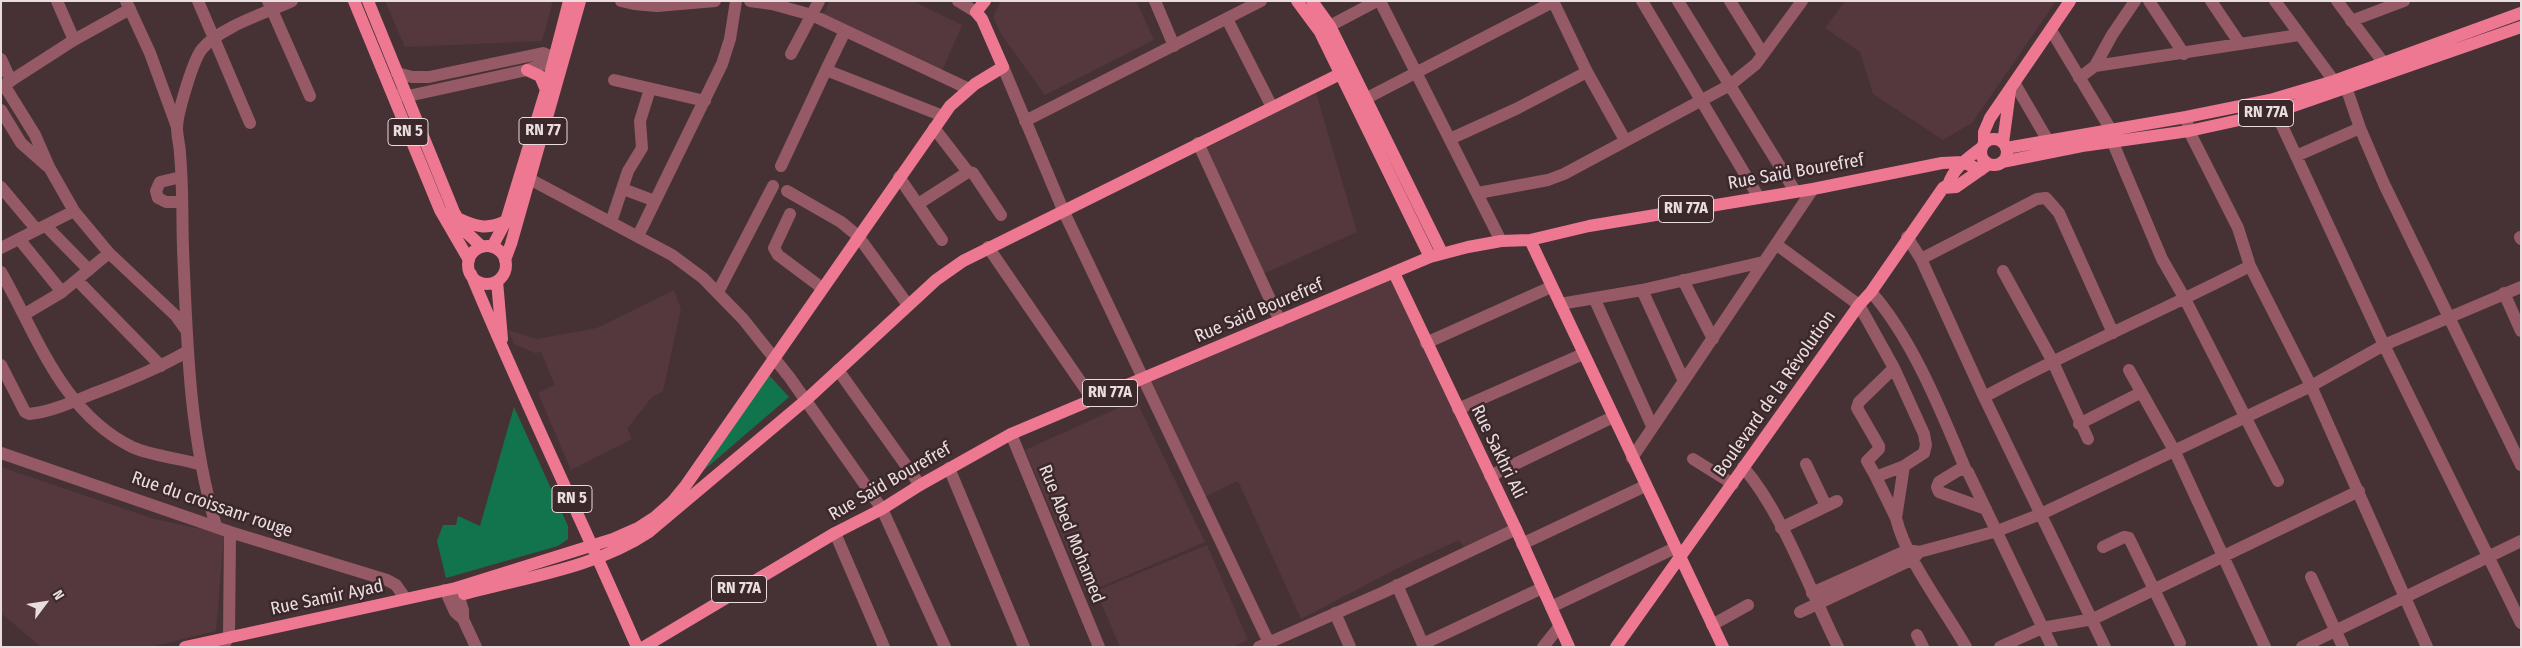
<!DOCTYPE html>
<meta charset="utf-8">
<style>
body{margin:0}
#map{position:relative;width:2522px;height:648px;overflow:hidden;background:#463235;font-family:"Fira Sans Condensed",sans-serif}
canvas{display:block}
.frame{position:absolute;inset:0;border:2px solid #eadddf;pointer-events:none}
.north{position:absolute;left:20px;top:578px;width:50px;height:50px;-webkit-text-stroke:4px #3b282b;paint-order:stroke;rotate:59deg;font-size:14px;font-weight:700;line-height:20px;text-align:center;color:#eadddf}
.north::after{content:'';display:block;margin:auto;width:18px;height:22px;background:#eadddf;clip-path:polygon(50% 0,100% 100%,50% 72%,0 100%)}
</style>
<div id="map">
<canvas width="2522" height="648"></canvas>
<div class="frame"></div>
<div class="north">N</div>
</div>
<script>
const ctx = document.querySelector('canvas').getContext('2d');
ctx.lineJoin = 'round';
function paint(path, color) { ctx.fillStyle = color; ctx.fill(path, 'evenodd'); }
function strokePath(path, color, width, dash) { ctx.strokeStyle = color; ctx.lineWidth = width; ctx.lineCap = dash ? 'butt' : 'round'; ctx.setLineDash(dash || []); ctx.stroke(path); }
function drawText(font, color, halo, rows, align = 'center') {
  ctx.font = font + ' "Fira Sans Condensed",sans-serif'; ctx.lineWidth = 5; ctx.setLineDash([]); ctx.textBaseline = 'middle'; ctx.strokeStyle = halo; ctx.fillStyle = color; for (const [text, x, y, turn = 0] of rows) {
    ctx.save(); ctx.translate(x, y); ctx.rotate((+turn || 0) * Math.PI / 180); ctx.textAlign = isNaN(turn) ? turn : align; if (halo) ctx.strokeText(text, 0, 0); ctx.fillText(text, 0, 0); ctx.restore();
  }
}
paint(new Path2D(`
 M385,1H553L542,41L405,47Z
 M830,1H913L962,25L941,73L822,17Z
 M1001,1H1136L1154,40L1045,95L1001,34L993,17Z
 M1845,1H2056L1972,123L1943,140L1873,94L1860,52L1825,28Z
 M1316,93L1357,232L1263,274L1203,147Z
 M1390,279L1509,525L1464,547L1459,540L1396,569L1301,619L1238,481L1204,497L1150,379Z
 M674,290L681,309L663,391L652,397L627,429L632,439L571,470L538,393L555,385L541,352L535,353L514,344L508,330L537,339L597,328Z
 M1136,400L1205,542L1086,593L1025,450Z
 M1,467L154,519L224,534L216,631L150,647H41L1,613Z
 M1207,545L1248,640L1232,647H1120L1096,591Z`), '#54383d');
paint(new Path2D(`
 M768,374L789,397L704,470Z
 M514,407L568,526V539L558,546L446,578L437,541L443,525H456L458,516L480,526Z`), '#12744d');
strokePath(new Path2D(`
 M57,1L74,40
 M126,1L150,53L177,127
 M198,1L250,123
 M268,1L310,96
 M621,1L634,4L635,1
 M750,1L772,4L812,15L969,89
 M958,1L976,12
 M1155,1L1174,46
 M1380,1L1501,241
 M1553,1L1587,72L1625,140
 M1642,1L1758,196
 M1678,1L1795,191
 M1730,1L1763,54
 M2149,1L2184,54
 M2211,1L2240,44
 M2275,1L2334,81L2346,87L2360,128L2384,184L2521,465
 M2337,1L2389,70
 M634,4L657,6L715,1
 M1227,19L1272,107
 M2351,21L2404,1
 M1322,30L1377,1
 M2051,30L2111,130L2113,143L2162,259L2185,299L2278,481
 M791,54L819,1
 M1,59L11,81
 M2095,66L2112,35L2135,1
 M1003,67L1063,210L1271,647
 M826,70L845,31
 M397,73L412,77H429L543,53L558,60
 M2079,78L2095,66L2299,35
 M614,80L705,101
 M2015,84L2047,139L2050,149
 M4,85L35,135L49,167L74,211L109,253L176,316L186,330
 M1,87L74,40L130,9
 M397,95L408,96L527,70L546,63L559,53
 M1365,99L1553,2
 M2271,102L2384,345L2521,623
 M1,110L21,143L47,166
 M2186,117L2189,131L2238,228L2250,266L2311,386L2427,647
 M1025,121L1261,1
 M934,128L968,172
 M1450,139L1516,109L1587,72
 M1198,143L1280,321
 M2296,156L2360,128
 M781,166L826,70L943,116
 M522,175L672,255L703,278L743,319L790,378L882,509L945,647
 M181,177L160,182L156,191L158,198L166,202H181
 M899,177L942,240
 M1,187L37,230
 M623,189L655,201
 M787,191L841,222L858,236L908,305
 M1478,193L1548,180L1564,174L1730,85L1756,64L1802,1
 M918,204L968,172L973,173L1001,215
 M790,214L774,248L778,255L822,288
 M611,222L628,171L642,148L640,121L650,89
 M46,226L89,270
 M638,236L722,64L730,39L736,1
 M1907,237L1921,259L1984,397L2105,647
 M2520,237L2521,239
 M19,239L62,292
 M1777,245L1859,305L1894,368L1924,434L1926,445L1924,453L1904,466L1878,476L1875,475L1867,461L1879,449V446L1857,408L1859,402L1894,368
 M988,247L1093,400
 M1,248L74,211
 M1921,259L2037,199L2046,198L2059,213L2113,333
 M2003,271L2052,360L2088,439
 M1,272C37,335 62,413 132,447C152,456 178,458 199,464
 M77,280L161,366
 M1683,280L1713,339
 M1642,290L1683,379
 M718,292L773,186
 M1871,292C1912,338 1941,411 1965,468
 M2504,293L2521,331
 M1595,300L1652,426
 M1560,304L1642,290L1763,262
 M25,314L62,292L109,253
 M1426,343L1551,287
 M1,365L25,412L29,414C50,412 73,402 92,394C125,382 157,369 188,351
 M838,370L920,485
 M2129,370L2175,452L2265,647
 M1984,397C2071,350 2162,311 2250,266
 M1458,409L1583,354
 M2079,424L2140,393
 M1011,434L1099,647
 M1,453L230,532L387,580L396,585L405,598
 M1632,458L1813,189
 M1693,459L1733,484
 M1806,464L1826,506
 M1904,466L1896,518C1906,560 1944,608 1966,647
 M1743,467C1783,513 1810,591 1838,647
 M949,468L1024,647
 M1875,475L1896,518
 M1490,476L1613,417
 M1986,509L1939,492L1937,487L1939,482L1962,468L1968,472L2052,647
 M216,526C189,434 187,344 183,249C182,218 183,186 180,154C180,146 177,137 177,128C177,114 193,60 202,49C220,27 266,13 292,1
 M1781,528L1837,501
 M835,533L884,647
 M1522,544L1645,486
 M2103,547L2124,537L2129,538L2180,643
 M1919,552L1997,531L2041,514L2311,386L2384,345L2521,287
 M2311,577L2343,647
 M1397,585L1424,647
 M456,588L463,610V619L476,647
 M445,590L455,612L463,619
 M1551,607L1675,548
 M1800,612L1913,559L1919,552L1908,550L1812,593
 M1335,613L1350,647
 M1712,625L1748,605
 M1917,635L1923,647
 M1423,644L1542,588
 M223,647L229,636L230,532
 M1259,647L1384,592L1516,529
 M1543,647L1559,627
 M2000,647L2042,628L2093,619L2359,491
 M2302,647L2521,541`), '#955a65', 12);
strokePath(new Path2D(`
 M354,1L440,210L469,260
 M368,1L454,212L466,232L482,247
 M1297,1L1320,32L1430,257
 M1312,1L1330,26L1442,253
 M527,70L540,76L546,90
 M1981 152a13 13 0 1 1 26 0a13 13 0 1 1-26 0Z
 M1984,143V132L1990,118L2070,1
 M2003,143L2010,91
 M2006,148L2186,117L2270,100L2334,81L2521,13
 M2002,162L2082,146L2189,131L2276,112L2521,27
 M1943,188L1956,187L1986,166
 M457,218C476,227 487,230 506,221
 M1530,240L1723,647
 M468 265a19 19 0 1 1 38 0a19 19 0 1 1-38 0Z
 M492,247L506,221L546,90L569,1
 M505,260L511,244L580,1
 M1394,273L1516,529L1569,647
 M471,274C523,400 583,522 637,647
 M497,281L502,339
 M464,594C526,577 595,568 649,532L806,400L936,280L963,261L1340,74
 M185,647L456,588L613,539L638,528L655,517L672,502L686,485L950,106L975,84L1003,67L982,19L976,12L985,1
 M644,647L835,533L882,509L920,485L1011,434L1430,257L1468,247L1501,241L1530,240L1589,226L1813,189L1942,163L1962,162L1981,170
 M1616,647L1859,305L1871,292L1943,188L1948,185C1954,167 1967,159 1981,148`), '#ee7891', 12);
for (const [x, y, w] of [
 [2266,113,55],
 [543,131,48],
 [408,132,40],
 [1686,209,55],
 [1110,393,55],
 [572,499,40],
 [739,589,55]
]) { const box = new Path2D(); box.roundRect(x - w / 2, y - 13.5, w, 27, 4); ctx.fillStyle = '#3b282b'; ctx.fill(box); strokePath(box, '#eadddf', 1); }
drawText('bold 16px', '#eadddf', null, [
 ["RN 77A",2266,113],
 ["RN 77",543,131],
 ["RN 5",408,132],
 ["RN 77A",1686,209],
 ["RN 77A",1110,393],
 ["RN 5",572,499],
 ["RN 77A",739,589]
]);
drawText('18px', '#eadddf', '#3b282b', [
 ["Rue Saïd Bourefref",1796,172,-10],
 ["Rue Saïd Bourefref",1259,311,-23],
 ["Boulevard de la Révolution",1775,394,-55],
 ["Rue Sakhri Ali",1498,452,64],
 ["Rue Saïd Bourefref",890,482,-30],
 ["Rue du croissanr rouge",212,505,19],
 ["Rue Abed Mohamed",1071,534,68],
 ["Rue Samir Ayad",327,598,-12]
]);
</script>
